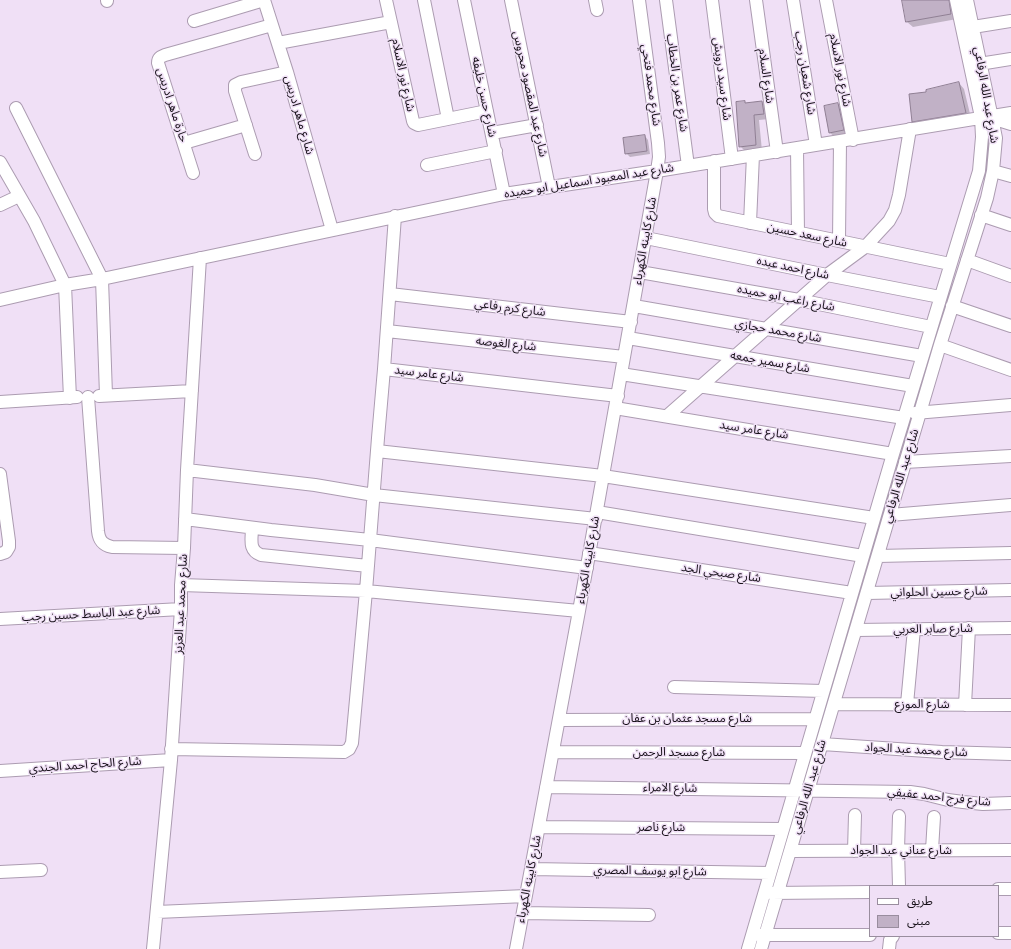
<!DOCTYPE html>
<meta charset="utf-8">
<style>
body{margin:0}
#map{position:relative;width:1011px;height:949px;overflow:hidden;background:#f0e0f6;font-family:"Zilla Slab","Noto Sans Arabic",serif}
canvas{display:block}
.legend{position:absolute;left:869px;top:885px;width:130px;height:52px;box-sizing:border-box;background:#f0e0f6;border:1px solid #998d9e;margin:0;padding:5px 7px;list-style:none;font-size:12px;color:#171119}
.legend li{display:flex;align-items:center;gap:8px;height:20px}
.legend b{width:20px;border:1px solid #998d9e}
</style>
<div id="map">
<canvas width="1011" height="949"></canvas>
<ul class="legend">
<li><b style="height:5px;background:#fff"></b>طريق</li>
<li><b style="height:11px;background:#c1b1c6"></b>مبنى</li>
</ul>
</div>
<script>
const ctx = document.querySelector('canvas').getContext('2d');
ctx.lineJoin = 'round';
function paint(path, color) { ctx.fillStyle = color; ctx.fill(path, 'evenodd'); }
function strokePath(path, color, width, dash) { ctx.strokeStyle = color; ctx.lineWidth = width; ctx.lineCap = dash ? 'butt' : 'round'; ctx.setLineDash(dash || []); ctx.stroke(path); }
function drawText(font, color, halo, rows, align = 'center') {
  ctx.font = font + ' "Zilla Slab","Noto Sans Arabic",serif'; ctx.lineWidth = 3; ctx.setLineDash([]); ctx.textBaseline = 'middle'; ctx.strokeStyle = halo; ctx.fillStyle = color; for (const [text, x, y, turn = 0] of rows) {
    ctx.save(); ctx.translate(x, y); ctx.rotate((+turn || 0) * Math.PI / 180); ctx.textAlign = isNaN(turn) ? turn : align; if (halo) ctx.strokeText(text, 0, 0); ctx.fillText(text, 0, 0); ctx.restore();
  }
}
paint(new Path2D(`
 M911,0H957V19L913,27L907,22Z
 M959,83L964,89L971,118L919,127L913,121Z
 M745,102L746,104L762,102L768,108L769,119L759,120L762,151L746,152L740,146Z
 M838,104L844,110L849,136L836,138L830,133Z
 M645,136L648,140L650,154L630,157L626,153Z`), '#0003');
const building = new Path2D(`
 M902,0H949L951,14L906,22Z
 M959,82L966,113L912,122L909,94L926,92V90Z
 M745,101V103L762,101L764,114L754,115L756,145L739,147L736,102Z
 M838,103L844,130L829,133L824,106Z
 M645,135L647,151L625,154L623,138Z`);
paint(building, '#c1b1c6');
strokePath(building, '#8f7f93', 1);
const minor = new Path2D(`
 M107,0V1
 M264,0L287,72L332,230
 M386,0L413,121L414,123L418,125L487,111
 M424,0L448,119
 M464,0L504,194
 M511,0L549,187
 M595,0L597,10
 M666,0L688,166
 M712,0L732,159
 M756,0L777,152
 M793,0L816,145
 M826,0L853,140
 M194,21L264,0
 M973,27L1011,21
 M278,43L391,22
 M973,65L1011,59
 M16,108L102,279L106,395
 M992,118L1011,124
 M492,133L537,125
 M184,143L246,125
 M797,148L798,233
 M255,154L235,91V85L241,82L287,72
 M714,161V209L715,213L718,216L950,264
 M0,162L34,221L65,285L70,398
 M427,165L496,151
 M993,171L1011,176
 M193,173L158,63C158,58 160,57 165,55L272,25
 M0,205L19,196
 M981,215L1011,225
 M750,223L753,155
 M646,238L827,275L940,297
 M839,241L840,142
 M967,260L1011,276
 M640,272L799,300L931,327
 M390,294L631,322
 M0,300L65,285L102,279L504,194L657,171L1011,113
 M634,306L922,356
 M952,306L1011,326
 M387,331L624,357
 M628,338L913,386
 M940,345L1011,370
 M384,369L618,396
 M621,374L904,418
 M99,396L192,391
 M88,397L98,531C99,541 103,545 112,547L184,548
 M0,402L77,397
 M615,408L893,454
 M915,413L1011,405
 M667,416L827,275L865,247L889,221L895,210L899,195L910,129
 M377,451L603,476L874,518
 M905,462L1011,456
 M187,470L315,485L374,495L596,519
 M0,474L9,541V547L6,552L0,554
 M597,512L863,556
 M890,515L1011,505
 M185,519L271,530L370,540L587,568
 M252,528C252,539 248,550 261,555L368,566
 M589,553L852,593
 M878,556L1011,553
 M181,585L366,591L579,611
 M867,593L1011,590
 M0,619L181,609
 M856,630L1011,628
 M674,687L823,691
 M834,704L1011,705
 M907,704L914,629
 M965,705L969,628
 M559,720L815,719
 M822,744L942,752L1011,754
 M171,749L344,752L349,749L352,743L366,591L378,438L384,369L395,216
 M553,752L805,753
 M0,771L171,760
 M546,787L910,792L924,794L948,800L963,802L983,804L1011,803
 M899,816L898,850L899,886
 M539,827L783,829
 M932,850L934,817
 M790,851L1011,850
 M854,851L855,815
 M531,869L770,873
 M0,872L41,870
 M998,889H1011
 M771,893L870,892
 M157,912L526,896
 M523,913L649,915
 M998,933H1011
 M759,935H870
 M153,949L171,760L181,609V585L184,548L187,470L200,258
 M516,949L579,611L657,171L659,157L658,143L639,0
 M748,949L893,454L979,171L982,137L981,117L956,0
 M761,949L940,345L987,198L993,171L996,138L992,118L967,0
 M889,949L890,940L893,936`);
strokePath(minor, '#ac9cb1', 14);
strokePath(minor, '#fff', 12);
drawText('12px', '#171119', '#f0e0f6', [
 ["شارع نور الاسلام",840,70,79],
 ["شارع شعبان رجب",805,73,81],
 ["شارع نور الاسلام",403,75,78],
 ["شارع السلام",766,76,82],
 ["شارع سيد درويش",722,79,83],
 ["شارع عمر بن الخطاب",677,83,82],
 ["شارع محمد فتحي",651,85,82],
 ["شارع عبد المقصود محروس",530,94,78],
 ["شارع عبد الله الرفاعي",986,95,80],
 ["شارع حسن خليفه",484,97,78],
 ["حارة ماهر ادريس",172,105,72],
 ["شارع ماهر ادريس",299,115,74],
 ["شارع عبد المعبود اسماعيل ابو حميده",589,181,-9],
 ["شارع سعد حسين",807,235,12],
 ["شارع كابينه الكهرباء",645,241,-80],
 ["شارع احمد عبده",793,268,12],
 ["شارع راغب ابو حميده",786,298,11],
 ["شارع كرم رفاعي",510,308,7],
 ["شارع محمد حجازي",778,331,10],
 ["شارع الغوصه",506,344,6],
 ["شارع سمير جمعه",770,362,10],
 ["شارع عامر سيد",429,374,7],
 ["شارع عامر سيد",754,430,9],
 ["شارع عبد الله الرفاعي",901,476,-73],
 ["شارع كابينه الكهرباء",588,560,-80],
 ["شارع صبحي الجد",721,573,8],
 ["شارع حسين الحلواني",939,592,-1],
 ["شارع محمد عبد العزيز",181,604,-87],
 ["شارع عبد الباسط حسين رجب",91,614,-3],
 ["شارع صابر العربي",933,629,-1],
 ["شارع الموزع",922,705],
 ["شارع مسجد عثمان بن عفان",687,719],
 ["شارع محمد عبد الجواد",916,750,3],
 ["شارع مسجد الرحمن",679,753],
 ["شارع الحاج احمد الجندي",85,765,-4],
 ["شارع عبد الله الرفاعي",809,787,-74],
 ["شارع الامراء",670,788,1],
 ["شارع فرج احمد عفيفي",939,797,6],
 ["شارع ناصر",661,828],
 ["شارع عناني عبد الجواد",901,851],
 ["شارع ابو يوسف المصري",650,871,1],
 ["شارع كابينه الكهرباء",529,879,-79]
]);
</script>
